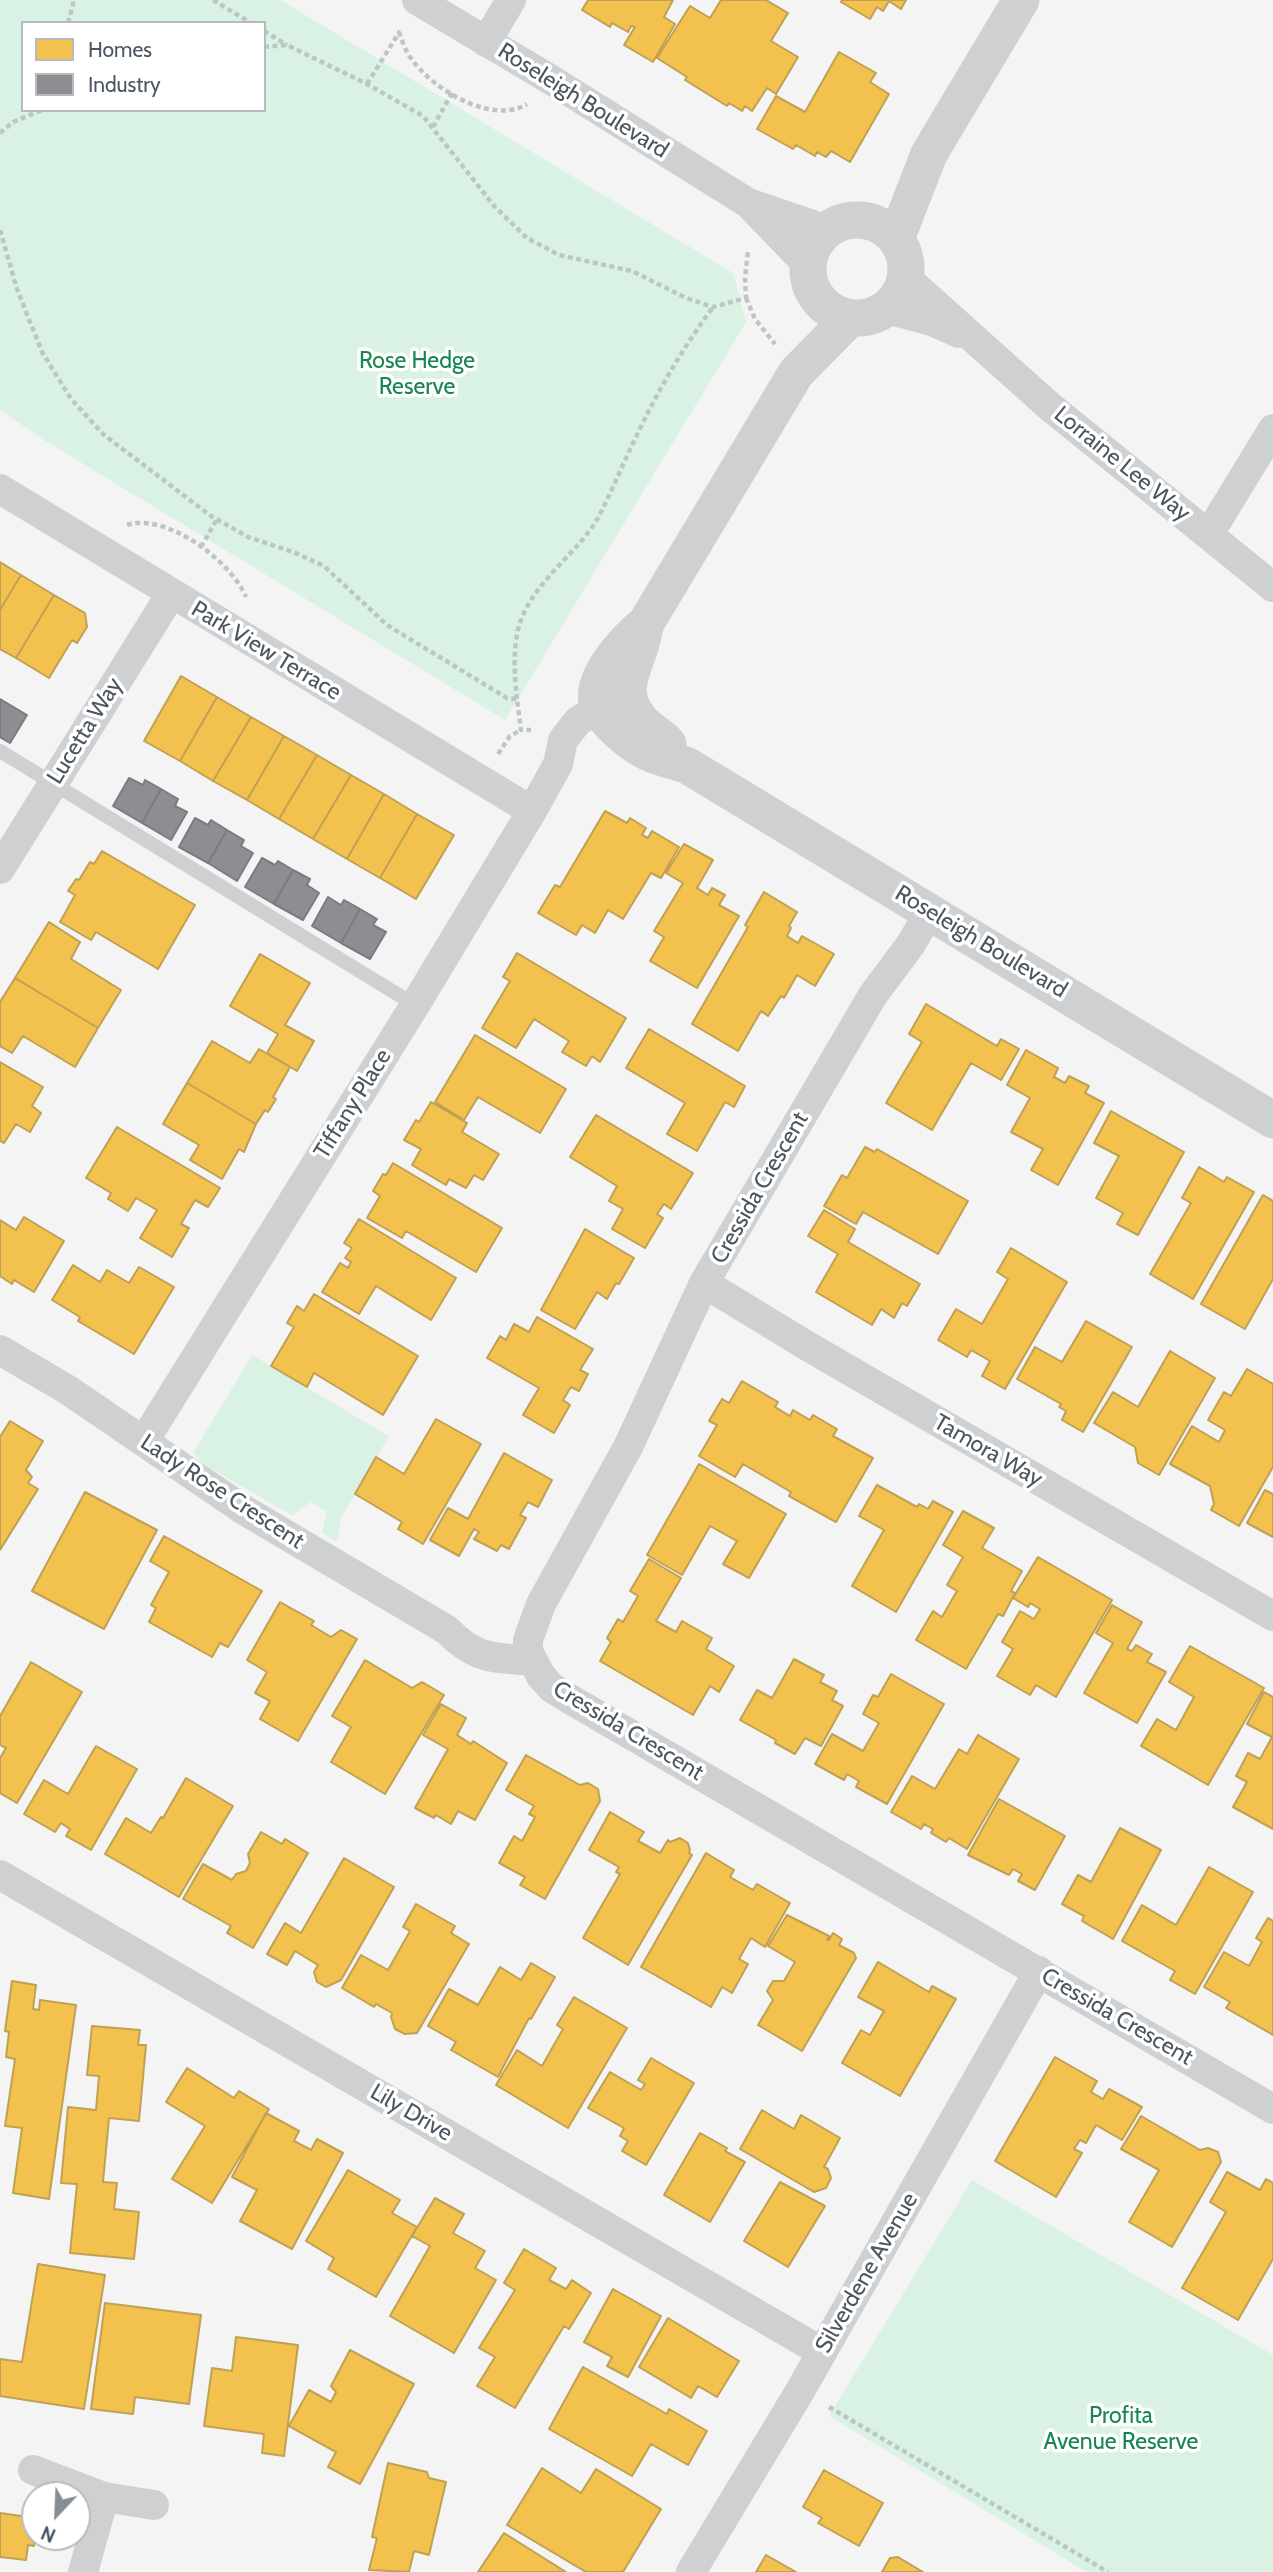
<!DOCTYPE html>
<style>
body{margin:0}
#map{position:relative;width:1273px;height:2572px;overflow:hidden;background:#f4f4f4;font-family:Cabin,sans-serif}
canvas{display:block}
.legend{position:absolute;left:21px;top:21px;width:245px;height:91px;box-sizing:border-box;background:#fff;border:2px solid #b7bbc0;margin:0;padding:9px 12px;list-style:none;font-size:21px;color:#4a5661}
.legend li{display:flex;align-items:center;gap:14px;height:35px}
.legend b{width:35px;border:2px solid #b7bbc0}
.north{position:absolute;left:21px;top:2481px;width:70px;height:70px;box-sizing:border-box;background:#fff;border:2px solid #b7bbc0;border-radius:50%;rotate:203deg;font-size:19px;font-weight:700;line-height:28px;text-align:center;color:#4a5661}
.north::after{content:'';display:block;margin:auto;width:24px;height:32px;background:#868d94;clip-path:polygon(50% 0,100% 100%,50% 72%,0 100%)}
</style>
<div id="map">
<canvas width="1273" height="2572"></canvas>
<ul class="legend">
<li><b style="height:19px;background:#f2c14e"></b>Homes</li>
<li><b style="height:19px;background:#8d8d92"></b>Industry</li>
</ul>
<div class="north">N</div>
</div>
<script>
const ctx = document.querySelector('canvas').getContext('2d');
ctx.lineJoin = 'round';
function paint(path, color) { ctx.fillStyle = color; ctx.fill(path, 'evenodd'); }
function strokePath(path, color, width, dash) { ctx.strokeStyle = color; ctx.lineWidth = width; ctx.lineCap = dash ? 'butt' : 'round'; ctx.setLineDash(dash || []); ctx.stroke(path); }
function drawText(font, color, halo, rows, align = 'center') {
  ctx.font = font + ' Cabin,sans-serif'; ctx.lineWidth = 7; ctx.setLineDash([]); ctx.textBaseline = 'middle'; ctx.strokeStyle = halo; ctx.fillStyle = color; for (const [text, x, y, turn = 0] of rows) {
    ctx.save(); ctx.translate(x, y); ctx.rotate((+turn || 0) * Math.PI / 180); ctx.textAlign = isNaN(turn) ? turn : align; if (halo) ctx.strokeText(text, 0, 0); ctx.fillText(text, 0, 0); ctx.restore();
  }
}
paint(new Path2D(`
 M0,0H280L733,273L746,322L505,720L44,440L0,410ZM23,23H264V110H23Z
 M252,1355L389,1436L341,1518L337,1542L322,1533L327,1512L310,1502L293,1516L207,1466L193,1453Z
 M972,2180L1273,2355V2572H1087L829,2416Z`), '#d9f2e3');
const homes = new Path2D(`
 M588,0H673L664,17L675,24L653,62L624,45L635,27L631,26L628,32L612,23L610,27L582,10Z
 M721,0H766L788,13L771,41L798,57L776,94L767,88L752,111L745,106L742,111L729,103L727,106L685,80L687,77L657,58L690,6L710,18Z
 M842,0H906L901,9L889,1L883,11L877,7L870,19L841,2Z
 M839,52L876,73L870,82L889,94L850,162L831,151L826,157L817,152L815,156L796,145L793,149L757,129L776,96L805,112Z
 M0,562L21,575L0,610Z
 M21,575L54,595L16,658L0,649V610Z
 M54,595L85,613L87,627L77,643L72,640L49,678L16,658Z
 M181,676L217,697L180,761L144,741Z
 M217,697L251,717L213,781L180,761Z
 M251,717L284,736L247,800L213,781Z
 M284,736L317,755L279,819L247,800Z
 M317,755L351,775L313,839L279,819Z
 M351,775L384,794L347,859L313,839Z
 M384,794L417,814L380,878L347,859Z
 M605,811L627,823L630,818L646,828L642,835L648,838L652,831L679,847L661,878L651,873L623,919L608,910L595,933L582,925L576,935L538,913L555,885L560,887Z
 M417,814L454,835L416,899L380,878Z
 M684,844L713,860L697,888L708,895L712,888L725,895L719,905L739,916L697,988L650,961L664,937L654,931L683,883L666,873Z
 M102,851L195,905L158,969L96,932L91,940L60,922L75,895L68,891L76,879L79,880L90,862L94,864Z
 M764,892L797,912L789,926L791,928L787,936L798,943L802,936L834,954L815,986L797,975L784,998L781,996L768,1016L761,1011L738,1051L692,1024L748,927L745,925Z
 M49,922L80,942L71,959L121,990L98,1028L15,978Z
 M517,953L626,1018L600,1062L592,1056L586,1066L562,1052L569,1041L534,1019L516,1048L482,1028L510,981L503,977Z
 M260,954L310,983L285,1025L314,1041L297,1071L267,1053L278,1034L230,1006Z
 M15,978L98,1028L75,1067L23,1036L12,1053L0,1046V1002Z
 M926,1004L997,1046L1001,1039L1019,1049L1001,1080L971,1063L932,1130L886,1103L922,1042L909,1034Z
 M649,1029L745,1086L734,1107L725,1102L697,1151L667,1134L685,1103L626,1068Z
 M475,1035L566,1089L540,1133L478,1097L464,1120L435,1102Z
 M212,1041L250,1063L259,1049L290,1067L273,1097L276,1099L268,1112L265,1110L256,1124L187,1083Z
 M1026,1050L1058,1068L1054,1077L1065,1083L1069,1076L1089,1086L1085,1093L1104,1103L1058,1185L1031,1170L1043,1149L1011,1132L1030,1098L1007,1085Z
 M0,1062L43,1087L32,1106L41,1113L30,1132L16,1124L4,1143L0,1141Z
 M187,1083L256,1124L244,1152L239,1149L222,1179L190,1160L199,1145L163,1124Z
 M431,1102L467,1123L462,1132L499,1154L483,1180L474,1175L466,1188L449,1179L446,1185L412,1165L421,1149L404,1140L416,1120L419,1122Z
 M1111,1111L1184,1152L1138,1235L1117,1224L1123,1213L1096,1198L1119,1156L1094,1143Z
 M596,1115L693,1173L671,1209L664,1204L657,1214L663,1218L645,1248L612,1229L623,1209L609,1201L617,1186L570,1157Z
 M117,1127L220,1188L208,1207L195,1200L181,1224L189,1228L172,1257L140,1238L157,1210L136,1198L128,1211L108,1199L111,1193L86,1178Z
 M865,1147L875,1152L877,1149L968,1201L938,1254L863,1212L856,1224L824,1206L842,1175L847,1178Z
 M393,1163L502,1228L476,1272L406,1231L402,1238L367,1218L380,1196L373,1191L383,1174L386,1175Z
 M1199,1167L1224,1182L1227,1177L1254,1192L1193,1299L1150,1274L1191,1203L1182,1198Z
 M1263,1195L1273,1201V1279L1245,1329L1201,1304Z
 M824,1210L855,1229L848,1242L920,1284L907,1306L902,1303L894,1318L881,1309L872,1325L816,1292L838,1254L808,1236Z
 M24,1217L64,1241L34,1292L14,1280L12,1284L0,1276V1220L16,1230Z
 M359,1219L456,1278L431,1320L376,1286L359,1314L322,1292L340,1263L348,1268L351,1262L345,1258L352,1248L344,1243Z
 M585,1229L634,1258L619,1284L616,1283L607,1299L597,1292L575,1329L541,1310Z
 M1011,1248L1067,1282L1005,1389L982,1376L990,1361L971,1350L967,1357L938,1340L956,1309L982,1324L1008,1279L997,1272Z
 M73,1265L100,1282L107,1270L129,1283L139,1267L174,1287L134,1354L78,1321L80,1317L52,1300Z
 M314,1294L418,1356L383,1415L314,1373L307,1387L271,1366L294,1327L287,1323L297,1306L304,1311Z
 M537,1317L593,1349L580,1370L588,1374L579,1391L571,1387L563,1400L570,1405L554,1433L523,1415L539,1388L487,1358L500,1336L506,1340L514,1324L529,1332Z
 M1086,1321L1132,1347L1083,1432L1062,1420L1066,1411L1059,1407L1061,1404L1017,1379L1035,1347L1062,1362Z
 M1170,1351L1215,1378L1159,1475L1138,1463L1135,1447L1094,1423L1113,1392L1138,1407Z
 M1247,1369L1273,1384V1467L1239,1526L1211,1510L1214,1504L1210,1486L1170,1464L1192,1426L1219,1442L1225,1430L1208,1420L1224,1392L1231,1396Z
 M742,1381L778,1402L775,1407L790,1416L793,1410L810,1420L813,1415L837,1429L833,1436L873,1458L836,1522L789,1496L791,1492L743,1464L735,1477L699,1456L717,1425L709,1421L722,1399L729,1403Z
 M436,1419L481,1444L423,1544L398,1529L402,1522L355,1494L376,1457L404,1474Z
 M10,1421L43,1441L26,1470L32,1477L28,1483L38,1489L0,1550V1437Z
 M504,1453L552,1480L538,1507L528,1502L520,1515L526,1518L509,1549L501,1545L497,1551L474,1539L479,1532L474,1529L459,1556L430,1540L448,1508L468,1519Z
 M699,1464L786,1514L749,1578L723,1564L737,1541L710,1526L682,1575L647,1555Z
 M877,1485L917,1507L919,1504L928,1509L933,1501L953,1512L896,1612L852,1586L884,1530L859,1516Z
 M1265,1490L1273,1494V1537L1247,1523Z
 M85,1492L157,1530L104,1629L32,1591Z
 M963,1511L994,1528L982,1548L1022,1571L1011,1591L1015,1593L1003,1616L998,1614L966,1669L916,1640L933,1611L942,1617L957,1591L947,1585L963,1557L943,1545Z
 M164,1536L262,1591L228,1647L220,1643L212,1657L149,1622L156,1608L151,1605L169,1572L150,1561Z
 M1038,1557L1112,1600L1056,1697L1036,1685L1030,1695L997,1676L1013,1649L1002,1642L1020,1611L1034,1619L1040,1609L1030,1603L1028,1607L1013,1598Z
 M649,1559L681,1578L656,1621L676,1632L682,1621L712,1638L706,1649L734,1666L719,1692L710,1686L693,1715L600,1661L611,1642L607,1638L618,1619L623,1622L638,1596L630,1591Z
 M280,1602L314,1621L311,1625L331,1637L341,1630L357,1639L298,1741L260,1719L270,1701L255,1693L267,1672L247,1660Z
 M1112,1605L1142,1622L1127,1649L1132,1651L1136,1645L1152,1654L1147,1662L1166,1672L1137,1723L1084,1693L1113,1643L1096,1633Z
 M1190,1646L1264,1688L1208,1785L1141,1746L1157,1719L1176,1730L1194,1697L1169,1682Z
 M794,1659L824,1675L820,1682L837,1691L832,1700L843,1706L821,1746L805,1738L795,1754L775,1743L776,1740L740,1720L757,1690L772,1698Z
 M365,1660L412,1688L422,1682L444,1695L385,1794L331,1762L351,1727L332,1716Z
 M31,1662L82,1692L17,1803L0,1793V1758L6,1748L0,1745V1716Z
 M891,1674L944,1704L887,1804L856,1787L859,1781L847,1774L844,1780L815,1764L832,1734L863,1751L879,1723L863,1714L873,1695L878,1697Z
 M1264,1692L1273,1697V1829L1233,1807L1247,1782L1236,1776L1248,1753L1260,1759L1272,1737L1247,1724Z
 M441,1704L466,1718L457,1735L471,1744L473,1741L507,1763L475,1820L458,1811L451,1824L436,1815L434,1818L415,1808L448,1749L423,1735Z
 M978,1735L1019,1759L967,1849L949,1838L946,1842L931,1833L933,1829L924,1824L921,1829L891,1812L912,1776L935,1789L959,1749L967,1754Z
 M96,1746L137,1769L91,1850L66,1836L70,1829L61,1823L55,1832L24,1814L44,1780L68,1794Z
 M526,1755L580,1785L588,1783L598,1789L600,1801L545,1899L520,1885L525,1877L499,1863L514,1836L522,1841L535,1817L529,1814L534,1806L506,1790Z
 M186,1778L233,1806L179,1897L105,1854L126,1818L151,1833L161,1817L163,1818Z
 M999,1799L1065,1836L1035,1890L1018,1881L1022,1874L1013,1869L1009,1875L968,1855Z
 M610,1812L644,1832L638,1841L660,1853L668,1840L670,1842L680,1838L688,1843L690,1850L689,1853L692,1855L628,1965L583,1938L620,1874L616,1872L619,1867L589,1850Z
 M1120,1828L1161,1850L1113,1939L1082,1921L1084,1916L1062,1904L1078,1875L1091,1882Z
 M261,1832L282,1844L285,1839L308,1853L253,1948L227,1933L231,1926L183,1899L203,1864L232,1880L236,1874L246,1871L250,1863L248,1854Z
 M706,1853L734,1870L730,1877L753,1890L757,1884L790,1903L765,1947L751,1938L739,1959L748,1964L732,1993L722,1987L711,2007L641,1967Z
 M344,1858L394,1887L341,1980L326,1987L317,1982L314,1972L318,1965L295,1951L287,1965L267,1954L285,1923L301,1933Z
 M1209,1867L1253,1892L1195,1994L1170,1980L1175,1971L1122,1941L1142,1905L1176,1925Z
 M416,1904L455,1926L451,1933L469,1944L417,2033L405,2034L395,2029L391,2017L392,2013L376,2004L374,2007L342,1988L361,1955L388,1970L410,1931L403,1927Z
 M787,1915L829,1936L827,1940H829L833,1933L842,1939L839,1945L854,1953L856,1958L802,2051L758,2025L773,2000L767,1991L773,1981H784L795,1962L768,1946Z
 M1268,1918L1273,1921V2035L1226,2008L1230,2002L1204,1987L1224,1952L1249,1966L1262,1942L1256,1938Z
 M878,1962L929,1992L932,1986L956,1999L900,2096L842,2063L861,2030L870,2035L884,2011L858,1997Z
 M531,1963L555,1977L531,2019L529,2018L498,2077L451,2050L456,2042L428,2026L449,1989L478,2005L500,1967L521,1980Z
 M12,1981L36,1985L33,2009L39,2010L40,2000L76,2005L49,2199L13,2193L22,2128L5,2126L15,2059L6,2057L9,2032L5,2031Z
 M574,1997L627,2028L568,2128L496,2085L517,2050L542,2066L563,2029L557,2025Z
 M92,2026L140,2030L138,2045H146L139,2121L109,2118L103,2182L117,2183L114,2209L139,2212L134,2259L70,2253L77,2184L61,2183L68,2107L96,2110L99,2076L87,2075Z
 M1055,2057L1097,2081L1091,2092L1103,2099L1109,2089L1142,2107L1122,2140L1096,2125L1086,2143L1080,2140L1074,2149L1082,2153L1056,2197L995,2161Z
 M651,2058L694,2083L646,2165L622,2151L628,2141L620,2136L624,2128L588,2108L610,2072L641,2090L645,2084L638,2080Z
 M187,2068L234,2098L239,2091L269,2109L212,2203L172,2179L205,2126L166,2102Z
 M762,2110L794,2129L801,2115L840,2138L824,2167L828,2169L831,2178L826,2188L814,2192L740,2149Z
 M266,2113L299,2131L294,2141L311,2150L317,2139L343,2153L292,2249L240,2221L257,2190L232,2177Z
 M1141,2116L1200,2150L1208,2148L1218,2152L1221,2162L1172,2247L1129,2222L1159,2170L1121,2149Z
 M700,2133L727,2148L725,2151L745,2162L710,2222L664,2195Z
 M348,2170L400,2200L392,2213L417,2227L376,2297L328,2269L334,2258L306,2241Z
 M1227,2172L1260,2190L1266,2179L1273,2183V2259L1238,2320L1182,2288L1226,2212L1210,2202Z
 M780,2182L825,2206L788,2267L744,2241Z
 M435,2198L464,2214L453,2233L485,2251L475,2268L496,2280L454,2353L390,2316L430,2246L412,2236Z
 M524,2249L556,2268L549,2280L566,2289L572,2280L591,2293L569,2329L564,2326L515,2408L477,2386L495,2357L479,2348L515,2290L504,2283Z
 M38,2264L105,2275L84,2409L0,2396V2359L22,2362Z
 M613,2289L661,2316L628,2377L607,2366L612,2357L584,2342Z
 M105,2303L201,2315L189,2404L135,2397L133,2414L91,2409Z
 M668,2318L739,2361L717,2397L698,2386L691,2398L639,2367Z
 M236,2337L298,2345L284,2456L262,2453L264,2434L204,2426L212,2368L232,2371Z
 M350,2350L414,2384L360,2484L328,2467L336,2452L289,2426L309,2390L331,2402L336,2392L331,2386Z
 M583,2367L667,2414L669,2409L707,2431L688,2465L651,2444L632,2476L549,2429Z
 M388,2463L427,2472L429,2478L446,2482L429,2555L414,2551L409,2572L369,2570L377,2538L372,2537Z
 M542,2468L581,2493L596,2469L661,2509L623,2572H586L507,2525Z
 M824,2470L883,2503L859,2546L818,2523L822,2518L803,2507Z
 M0,2513L35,2518L34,2546L28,2545L26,2560L0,2557Z
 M504,2533L566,2572H478Z
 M766,2555L796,2572H756Z
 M898,2557L923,2572H882L890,2558Z`);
paint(homes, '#f2c14e');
strokePath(homes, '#c0a154', 2);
const industry = new Path2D(`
 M0,699L27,715L10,743L0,737Z
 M129,778L143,785L145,780L161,789L142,823L113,806Z
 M161,789L178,799L175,806L187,812L171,840L142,823Z
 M195,818L208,825L211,820L227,830L208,863L179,847Z
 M227,830L244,840L241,846L253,853L237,881L208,863Z
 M262,858L275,865L278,861L293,870L274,904L245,887Z
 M293,870L310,879L307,885L319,893L303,920L274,904Z
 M328,897L341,905L344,900L360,909L341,943L312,926Z
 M360,909L377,919L373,925L386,932L370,959L341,943Z`);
paint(industry, '#8d8d92');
strokePath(industry, '#797c83', 2);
strokePath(new Path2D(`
 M213,0L251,23
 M68,23L74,0
 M264,31L287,45
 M399,32C402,40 405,50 410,57C431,88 491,126 527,104
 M264,47L287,45L367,84L423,116L495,207L527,238L559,255L632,271L686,298L713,307L746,298L745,278L748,251
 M367,84L400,31
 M433,127L452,93
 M0,133L13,122L42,110
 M0,230L17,289L42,352L71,399L104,435L211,516L248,537L293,552L324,566L387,625L507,698L517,699L521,730H531
 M746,298L755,319L775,344
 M127,525C166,512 231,561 246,597
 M201,547L217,519
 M517,699C514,672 512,640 523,615C539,578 579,551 598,518C612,491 623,463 637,435C658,390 683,348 713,307
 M498,754L510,736L521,730
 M829,2407L1108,2572`), '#bcc7c4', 4.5, [5, 3.5]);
strokePath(new Path2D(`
 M0,751L415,1005`), '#ced0d2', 14);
strokePath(new Path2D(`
 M417,0L548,78L748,203L827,230
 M486,42L511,0
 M751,206L807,264
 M906,278L1048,405L1273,587
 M887,309L932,321L959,333
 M0,489L532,811
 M1209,534L1273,429
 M0,869L171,594
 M930,911L911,944L873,995L704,1283L628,1447L541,1604L528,1640V1651L541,1676L552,1688L568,1698L1273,2109
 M704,1283L804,1344L1273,1616
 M0,1350L68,1390L244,1510L447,1630C476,1660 492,1657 531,1661
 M144,1441L415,1005L532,811L558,764L563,740L578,721L599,708L620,704
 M0,1875L822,2352
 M33,2470L104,2497L154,2505
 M83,2572L104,2497
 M691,2572L800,2391L1039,1971`), '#ced0d2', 30);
strokePath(new Path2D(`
 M808 269a49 49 0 1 1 98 0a49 49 0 1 1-98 0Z
 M896,239L929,154L1021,0
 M646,623C627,639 586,680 599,708C604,718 612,726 620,733C628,740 637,747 647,752C659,758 675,761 688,766L1273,1120
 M668,744C660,735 646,728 639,718C620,694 630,676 639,650C642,641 644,632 646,623L796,373L850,318`), '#ced0d2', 37);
drawText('23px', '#4a5661', '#fff', [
 ["Roseleigh Boulevard",583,101,32],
 ["Lorraine Lee Way",1122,464,39],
 ["Park View Terrace",266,651,31],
 ["Lucetta Way",85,731,-58],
 ["Roseleigh Boulevard",981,942,31],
 ["Tiffany Place",353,1104,-58],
 ["Cressida Crescent",760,1188,-60],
 ["Tamora Way",988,1451,30],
 ["Lady Rose Crescent",222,1492,33],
 ["Cressida Crescent",628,1731,31],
 ["Cressida Crescent",1117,2017,30],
 ["Lily Drive",411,2113,30],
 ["Silverdene Avenue",867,2273,-60]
]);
drawText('23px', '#17864f', '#fff', [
 ["Rose Hedge",417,361],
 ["Reserve",417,387],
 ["Profita",1121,2416],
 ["Avenue Reserve",1121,2442]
]);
</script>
